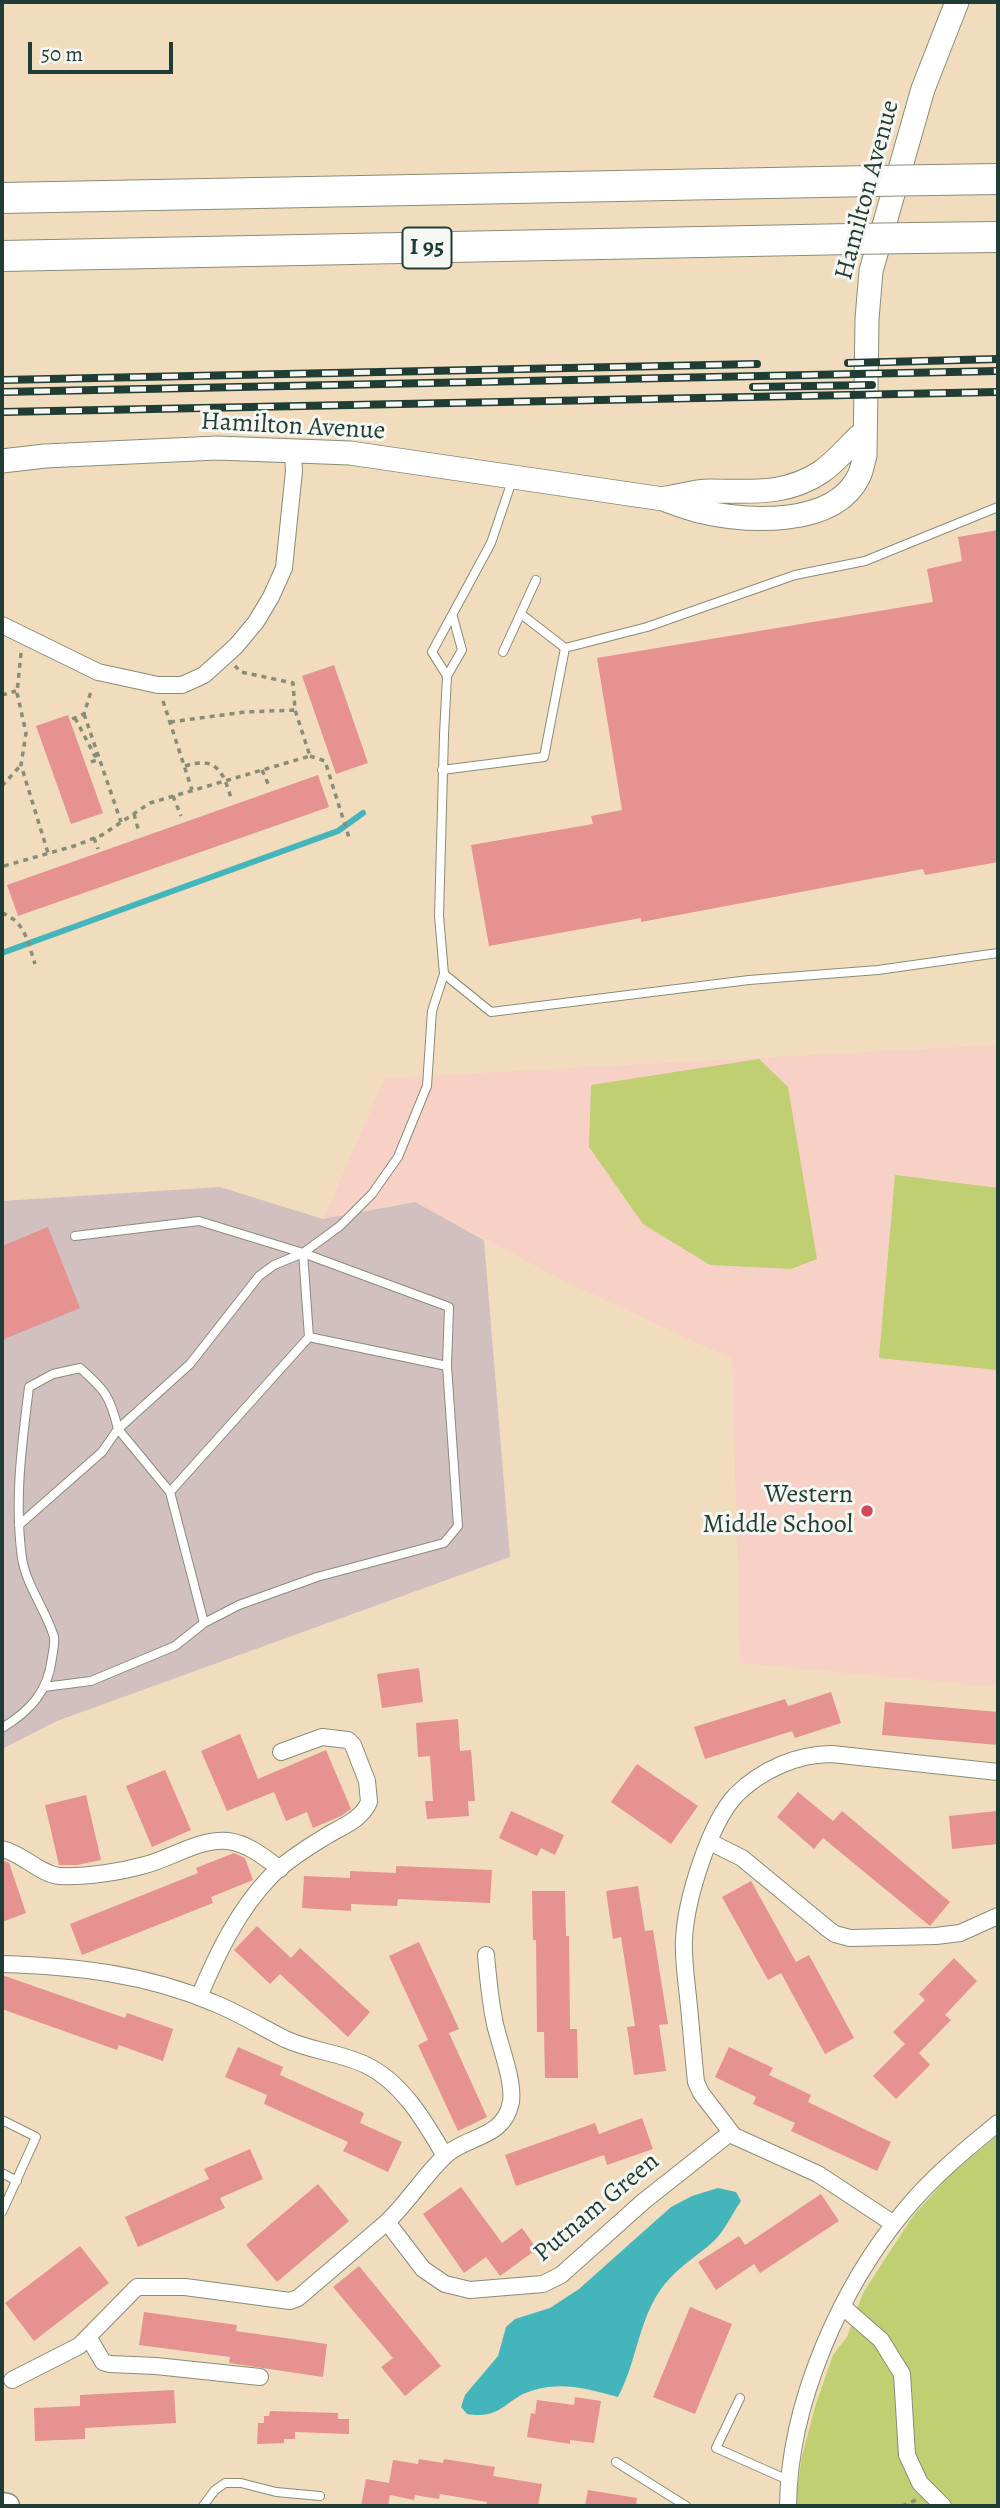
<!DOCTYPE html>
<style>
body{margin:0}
#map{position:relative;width:1000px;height:2508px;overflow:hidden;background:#f1ddbd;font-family:Alegreya,serif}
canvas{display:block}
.frame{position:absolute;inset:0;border:4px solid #1f3d34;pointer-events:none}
.scale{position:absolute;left:28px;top:42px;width:145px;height:32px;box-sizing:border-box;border:4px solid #1f3d34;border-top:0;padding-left:9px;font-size:21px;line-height:24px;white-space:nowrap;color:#1f3d34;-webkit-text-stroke:5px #f6f6f2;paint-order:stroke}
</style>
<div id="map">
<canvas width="1000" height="2508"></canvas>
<div class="frame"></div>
<div class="scale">50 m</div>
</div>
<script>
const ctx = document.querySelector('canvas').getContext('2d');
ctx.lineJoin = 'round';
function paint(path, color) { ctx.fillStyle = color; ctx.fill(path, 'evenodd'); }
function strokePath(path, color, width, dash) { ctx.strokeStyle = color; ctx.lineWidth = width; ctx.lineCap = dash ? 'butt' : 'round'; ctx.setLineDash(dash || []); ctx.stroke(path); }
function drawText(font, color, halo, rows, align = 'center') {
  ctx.font = font + ' Alegreya,serif'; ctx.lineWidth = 6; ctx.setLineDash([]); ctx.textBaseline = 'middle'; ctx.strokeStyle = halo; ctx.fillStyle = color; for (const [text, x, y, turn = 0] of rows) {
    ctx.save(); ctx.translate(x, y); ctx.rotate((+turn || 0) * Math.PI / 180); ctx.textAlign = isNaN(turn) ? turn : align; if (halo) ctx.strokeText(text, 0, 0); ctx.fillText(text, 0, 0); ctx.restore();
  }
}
paint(new Path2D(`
 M998,1045V1687L740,1663L732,1359L564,1281L415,1202L323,1219L385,1078Z`), '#f7d1c6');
paint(new Path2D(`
 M220,1187L323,1219L415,1202L484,1240L510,1557L57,1721L2,1749V1201Z`), '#d2bfbf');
paint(new Path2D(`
 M759,1059L788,1087L817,1259L791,1269L710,1265L643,1224L589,1147L591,1085Z
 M895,1175L998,1188V1370L879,1358Z
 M998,2135V2506H795L802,2456L815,2407L833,2355L847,2337L863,2293L913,2216L950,2175Z`), '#bfcf71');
paint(new Path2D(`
 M718,2188L736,2192L741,2201C732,2214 725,2230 714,2241C695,2258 673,2270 659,2292C638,2324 636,2364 618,2397C587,2389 563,2381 531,2391C505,2399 502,2420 467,2414L461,2407L465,2395L498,2356L506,2327L515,2319L550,2308L579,2289L671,2207L692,2196Z`), '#45b5bc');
strokePath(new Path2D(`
 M2,953L338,831L363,813`), '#45b5bc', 6);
paint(new Path2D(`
 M998,530V862L925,875L923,869L641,922V918L489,946L471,845L593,824L591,816L622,810L597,658L933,602L927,569L962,561L958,537Z
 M334,665L368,763L336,774L302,676Z
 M68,715L103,813L71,824L36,726Z
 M318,775L329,807L18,916L7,885Z
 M48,1227L80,1308L2,1340V1246Z
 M419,1668L423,1702L382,1708L377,1674Z
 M831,1692L841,1723L795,1738L792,1731L705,1759L694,1727L785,1699L788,1706Z
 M885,1702L998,1712V1745L882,1735Z
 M458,1719L460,1751L471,1750L475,1801H468L469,1816L427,1819L425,1801H433L430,1756L418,1757L416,1723Z
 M240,1734L258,1779L326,1750L351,1809L341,1816L313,1828L307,1812L286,1821L274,1792L227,1811L201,1751Z
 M637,1764L698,1806L671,1844L611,1802Z
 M165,1770L191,1830L152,1847L126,1786Z
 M798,1792L833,1821L842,1811L950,1902L930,1926L823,1838L814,1849L777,1817Z
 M86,1795L101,1860L77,1865H59L45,1805Z
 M511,1811L564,1835L555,1855L541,1848L537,1856L499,1838Z
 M997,1811L998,1844L952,1849L949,1816Z
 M234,1853L245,1858L253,1880L211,1897L213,1903L82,1955L70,1924L198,1873L196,1868Z
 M2,1860L9,1863L26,1913L2,1922Z
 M396,1866L492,1870L490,1903L398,1899L397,1906L351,1904V1911L302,1908L304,1876L350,1878V1871L396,1873Z
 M751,1881L796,1962L809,1955L854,2038L825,2054L781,1973L768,1980L722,1897Z
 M638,1886L645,1931L653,1930L668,2024L659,2025L666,2071L634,2075L627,2027L635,2026L621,1937L613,1939L606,1891Z
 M532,1891H565L566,1936H569L570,2029H577L578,2078H545L544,2032H537L536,1940H533Z
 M257,1926L291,1958L300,1948L370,2012L348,2037L280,1974L270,1984L234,1950Z
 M419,1942L459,2029L449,2033L487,2117L458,2131L418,2045L428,2040L389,1956Z
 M954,1958L977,1981L945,2015L951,2020L919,2053L930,2065L896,2099L873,2076L905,2044L893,2032L925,2000L919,1994Z
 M2,1975L125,2018L127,2013L173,2029L163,2061L119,2045L117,2050L2,2009Z
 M238,2047L283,2067L280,2075L364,2113L360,2123L402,2142L388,2172L343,2151L348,2142L264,2104L267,2095L225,2077Z
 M729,2047L773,2068L769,2075L811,2095L808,2102L891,2142L877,2171L791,2131L795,2123L753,2104L756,2097L715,2077Z
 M642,2118L653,2149L607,2165L604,2155L516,2186L505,2155L595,2123L599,2134Z
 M250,2149L263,2179L220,2198L225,2208L138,2247L125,2217L209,2179L204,2169Z
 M318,2184L349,2221L277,2282L246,2245Z
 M461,2187L502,2243L522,2228L537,2249L500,2276L486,2257L464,2273L423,2214Z
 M821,2194L839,2221L760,2273L754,2264L716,2290L698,2262L739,2236L745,2245Z
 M80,2246L109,2283L34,2341L5,2303Z
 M359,2266L441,2366L405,2396L381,2367L393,2358L333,2287Z
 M690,2307L732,2324L695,2414L653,2397Z
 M144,2312L237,2325L236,2331L327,2344L323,2377L229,2363L230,2357L139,2345Z
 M174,2390L176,2423L85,2428V2439L35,2441L34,2408L80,2406V2395Z
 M575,2397L601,2401L594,2443L570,2440V2444L527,2437L531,2413L535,2414L537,2400L574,2405Z
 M270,2411L338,2413V2419H349V2434L295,2432V2439H284V2443L257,2444L258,2423H264V2416H269Z
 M419,2459L443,2463L444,2459L495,2467L493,2476L542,2484L538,2506H486L487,2502L440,2494L439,2499L415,2495L414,2500L390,2495L388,2506H361L366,2479L389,2483L393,2460L418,2464Z
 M588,2490L637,2498L636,2506H585Z`), '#e59290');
const lane = new Path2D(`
 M521,614L565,648
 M453,617L462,650L447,676L444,735L439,916L444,974L491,1012L749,980L878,970L998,953
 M503,652L536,580
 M447,676L432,652L491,543L513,478
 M442,770L544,757L565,648L647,627L795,575L865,561L998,507
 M75,1236L199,1221L303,1253L449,1307L447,1366
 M170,1492L309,1337
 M204,1623L170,1492L118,1429L190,1364L259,1276L274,1265L303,1253L340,1226L372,1194L398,1157L427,1086L432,1011L444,974
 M44,1687L91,1681L175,1646L204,1623L239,1605L317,1577L444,1543L458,1526L447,1366L309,1337L303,1253
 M2,1728C30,1711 48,1692 52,1658C53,1651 55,1643 54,1637C46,1610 26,1585 22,1558C14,1500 22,1444 29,1387L53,1374L80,1368C105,1390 110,1396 118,1429L102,1452L19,1525
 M2,2120L36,2137L2,2212
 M2,2173L17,2181
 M740,2398L716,2448L788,2480
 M616,2462L686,2506
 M203,2506L215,2490L225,2483H241L276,2492L320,2496`);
const street = new Path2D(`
 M2,625L98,672L158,685H182L204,675L236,646L256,622L271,597L284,568L294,471L293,450
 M710,1842L742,1858L828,1929L835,1934L850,1938L936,1936L960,1933L998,1916
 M2,1849C22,1853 41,1875 60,1876C87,1877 120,1872 145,1865C172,1858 200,1838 228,1841C249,1844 264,1857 280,1869
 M2,1964C75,1966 146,1974 214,2003C239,2013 261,2027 285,2039C311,2051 341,2053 366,2065C403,2083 425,2122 445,2156
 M199,1997C217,1954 238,1910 271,1876C286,1861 305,1849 323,1838C340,1827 361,1821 369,1802L367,1781L353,1745L348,1740L322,1737L281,1752
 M387,2222C409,2201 426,2173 447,2154C470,2135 504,2138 511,2102C514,2081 500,2046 495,2024C490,2001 488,1978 486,1955
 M894,2224L818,2174L734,2136L701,2093L696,2082C693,2054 691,2025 688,1997C686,1978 683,1958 684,1939C686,1900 709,1824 736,1795C761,1770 797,1754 832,1754L998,1772
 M842,2306L881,2340L902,2374L907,2455L920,2483L943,2506
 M89,2338L103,2362L110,2364L156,2366L260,2377
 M12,2380L79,2346L137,2287H185L290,2301L298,2298L387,2222L423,2269L445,2284L470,2290L543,2284L561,2275L644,2201L730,2133
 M788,2506C789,2404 840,2288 905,2210C932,2177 965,2150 998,2123`);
const secondary = new Path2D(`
 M2,461L45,456L217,448L350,453L663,499C674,503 687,508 699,511C746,522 834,528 859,476C862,470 863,462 865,455L867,319L871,271L923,89L957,2
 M666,498C680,496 695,491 709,491C749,491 785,496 821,472C837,461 850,444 865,431`);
const primary = new Path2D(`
 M2,2505L7,2506`);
const highway = new Path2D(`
 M933,180L998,179
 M2,198L873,181
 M914,238L998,237
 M2,256L851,239`);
strokePath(lane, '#888d78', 10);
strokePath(street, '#888d78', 18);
strokePath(secondary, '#888d78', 25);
strokePath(primary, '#888d78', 27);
strokePath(highway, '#888d78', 32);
strokePath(new Path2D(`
 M21,653L17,693L26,733L21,765L48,853
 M2,695L16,691
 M163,701L192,790
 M84,714L121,822
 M75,718L95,756L99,754
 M72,719L84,714L92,688
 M170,722L245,712L295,710
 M310,756L325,761L350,841
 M91,762L100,759
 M185,766C216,756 223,771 231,798
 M262,770L269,786
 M2,786L21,765
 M173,796L181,816
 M134,814L139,832
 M94,838L98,849
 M4,866L74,846L102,835L150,803L310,756L295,710L293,683L241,672L235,666
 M2,913C25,921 28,943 35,964
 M902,2506L916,2500`), '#888d78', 3.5, [5, 5]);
strokePath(lane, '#fff', 8);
strokePath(street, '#fff', 16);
strokePath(secondary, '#fff', 23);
strokePath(primary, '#fff', 24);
strokePath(highway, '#fff', 30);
const rail = new Path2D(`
 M848,363L998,359
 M2,380L757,364
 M753,387L872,385
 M2,392L998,371
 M2,412L998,392`);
strokePath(rail, '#1f3d34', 8);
strokePath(rail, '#f6f6f2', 5, [16]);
const highwayBridge = new Path2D(`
 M873,181L933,180
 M851,239L914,238`);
strokePath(highwayBridge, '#888d78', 32, []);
strokePath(highwayBridge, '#fff', 30);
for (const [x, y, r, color] of [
 [867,1511,7,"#d1495b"]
]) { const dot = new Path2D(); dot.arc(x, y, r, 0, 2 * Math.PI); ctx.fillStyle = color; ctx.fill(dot); strokePath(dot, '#f6f6f2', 2.5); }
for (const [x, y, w] of [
 [427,248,49]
]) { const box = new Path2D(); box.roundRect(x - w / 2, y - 20.5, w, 41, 5); ctx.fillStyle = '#f6f6f2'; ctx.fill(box); strokePath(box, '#1f3d34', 2); }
drawText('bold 24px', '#1f3d34', null, [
 ["I 95",427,248]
]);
drawText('26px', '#1f3d34', '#f6f6f2', [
 ["Hamilton Avenue",868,190,-75],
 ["Hamilton Avenue",293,427,3],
 ["Putnam Green",597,2208,-40]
]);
drawText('26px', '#1f3d34', '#f6f6f2', [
 ["Western",853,1496],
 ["Middle School",853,1526]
], 'right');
</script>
